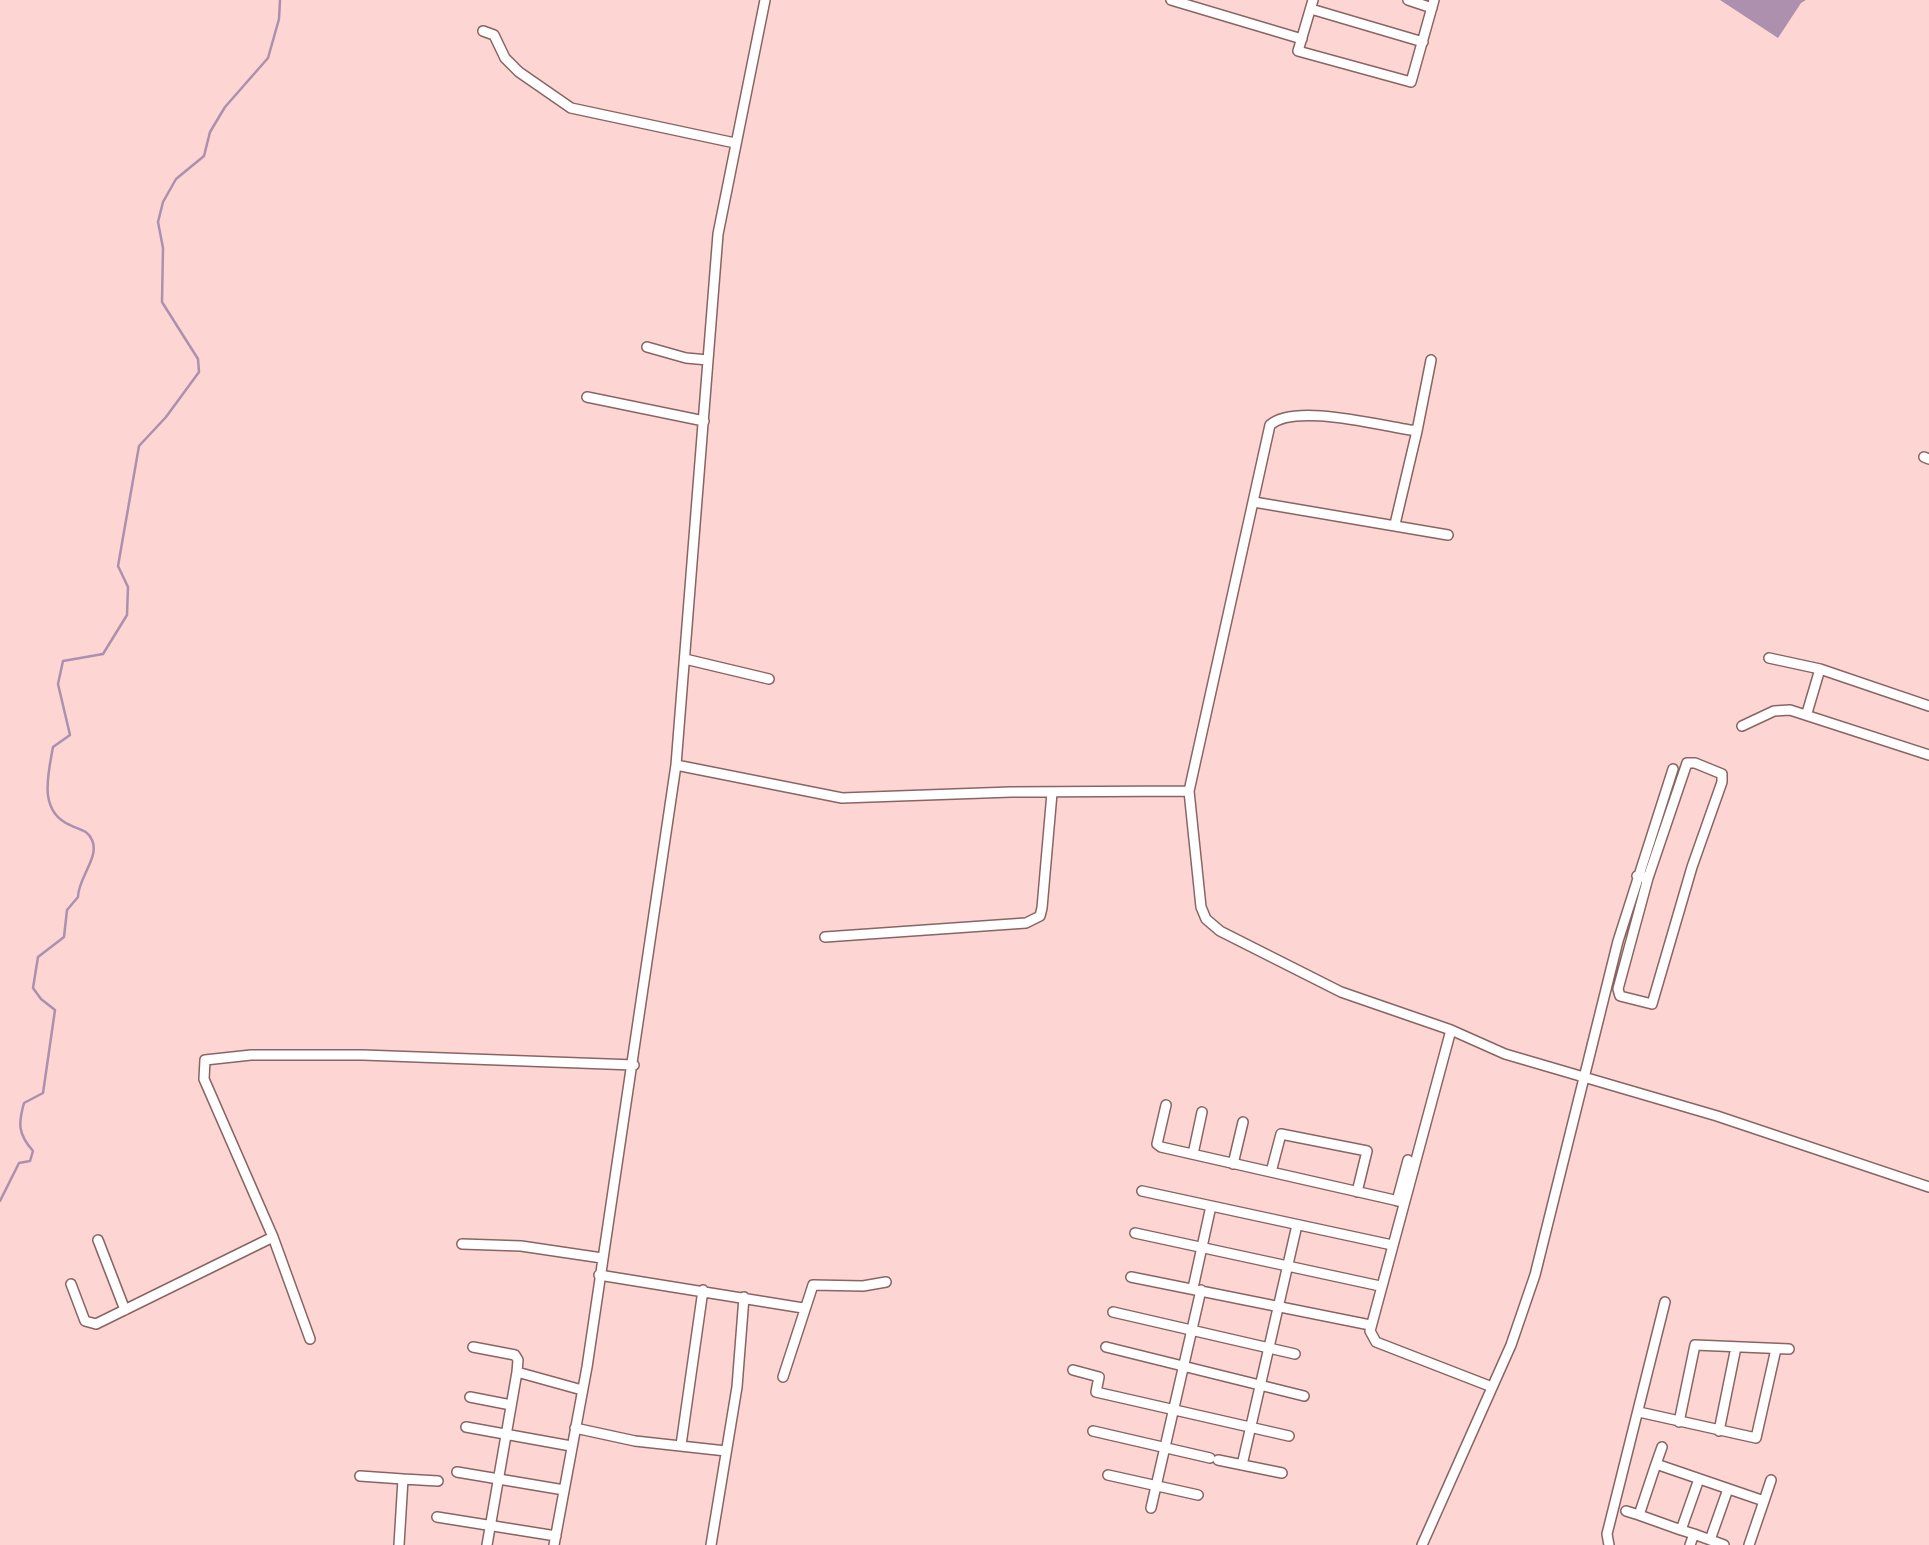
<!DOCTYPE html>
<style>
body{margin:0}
canvas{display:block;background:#fdd5d2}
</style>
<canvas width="1929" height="1545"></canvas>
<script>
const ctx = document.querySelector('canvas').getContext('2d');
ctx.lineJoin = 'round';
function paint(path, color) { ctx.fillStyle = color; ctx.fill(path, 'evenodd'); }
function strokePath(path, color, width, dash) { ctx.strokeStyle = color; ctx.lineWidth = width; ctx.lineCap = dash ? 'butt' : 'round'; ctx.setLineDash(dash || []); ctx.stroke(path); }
paint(new Path2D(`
 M1720,0H1806L1801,3L1778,38Z`), '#ac90ae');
strokePath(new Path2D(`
 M0,1201L19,1163L30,1161L33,1151C18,1134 18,1124 24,1103L43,1093L55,1010L41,999L33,988L38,957L64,937L67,910L78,897C78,878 100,857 92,840C87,829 79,830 70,825C38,811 48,775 53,747L70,735L58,684L63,661L103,654L127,615L128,587L118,566L139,446L166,417L199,372L198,359L162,302L163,248L158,222L163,202L176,179L204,156L210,132L225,107L268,58L279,19L280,0`), '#ac90ae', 2.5);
const minor = new Path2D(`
 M1171,0L1302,39
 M1313,0L1298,51L1411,82L1434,0
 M1408,0L1432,8
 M1311,9L1423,42
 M483,31L494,35L505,58L519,72L571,108L735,143
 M647,347L686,358L708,360
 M587,397L704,421
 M1924,457L1929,459
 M1254,502L1448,535
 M1395,524L1417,431
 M1769,658L1820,669L1929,706
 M685,659L769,679
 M1807,713L1820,669
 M1742,726L1774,711L1790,710L1929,755
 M676,765L842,798L1011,792L1189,791L1201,907L1206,919L1220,931L1341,992L1451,1030L1505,1054L1717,1116L1929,1187
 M1189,791L1270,425C1295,402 1384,427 1417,431L1431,360
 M1637,876L1648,878L1687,763H1695L1722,774V782L1692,867L1652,1004L1620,996L1618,989L1648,878
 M825,937L1026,923L1040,916L1042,908L1052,793
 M1451,1030L1370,1331L1376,1342L1492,1387
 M1166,1105L1157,1144L1161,1147L1403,1202
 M1193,1154L1202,1112
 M1233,1164L1243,1122
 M1271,1172L1281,1134L1367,1151L1357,1192
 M1142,1191L1392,1245
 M1397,1201L1408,1160
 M1135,1233L1380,1286
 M98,1240L125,1310
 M462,1244L521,1246L602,1258
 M599,1275L803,1308
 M1131,1277L1370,1325
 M71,1284L85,1321L96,1324L273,1237
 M1193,1288L1211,1206
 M1113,1312L1295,1354
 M310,1339L273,1237L204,1079L205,1060L251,1055H363L634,1065
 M473,1347L515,1355L518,1360L517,1372
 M1106,1347L1304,1396
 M1073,1370L1099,1377L1096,1392L1289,1436
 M783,1377L813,1285L863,1286L886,1282
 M470,1397L511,1405
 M1639,1412L1756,1438L1776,1349
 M1679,1422L1695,1345L1789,1349
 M466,1427L571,1446
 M575,1428L635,1441L726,1451
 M1093,1431L1210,1458
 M1719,1431L1736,1347
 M681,1445L703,1290
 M1218,1460L1282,1473
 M1656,1464L1662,1447
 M1242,1465L1297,1225
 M457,1472L564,1490
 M1108,1475L1198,1495
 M360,1476L403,1479
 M1764,1501L1771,1480
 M1151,1508L1201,1290
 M1626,1511L1639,1515
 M437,1517L556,1536
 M1681,1530L1639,1515L1656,1464L1764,1501L1749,1545
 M1694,1534L1681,1530L1699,1479
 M1710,1540L1728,1489
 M399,1545L403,1479L438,1481
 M487,1545L517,1372L582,1390
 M554,1545L587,1367L676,765L718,234L765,0
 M711,1545L737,1387L744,1297
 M1422,1545L1511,1345L1535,1275L1618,941L1673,769
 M1609,1545L1607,1534L1665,1302
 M1690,1545L1694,1534L1724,1545`);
strokePath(minor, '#886563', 12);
strokePath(minor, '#fff', 9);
</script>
